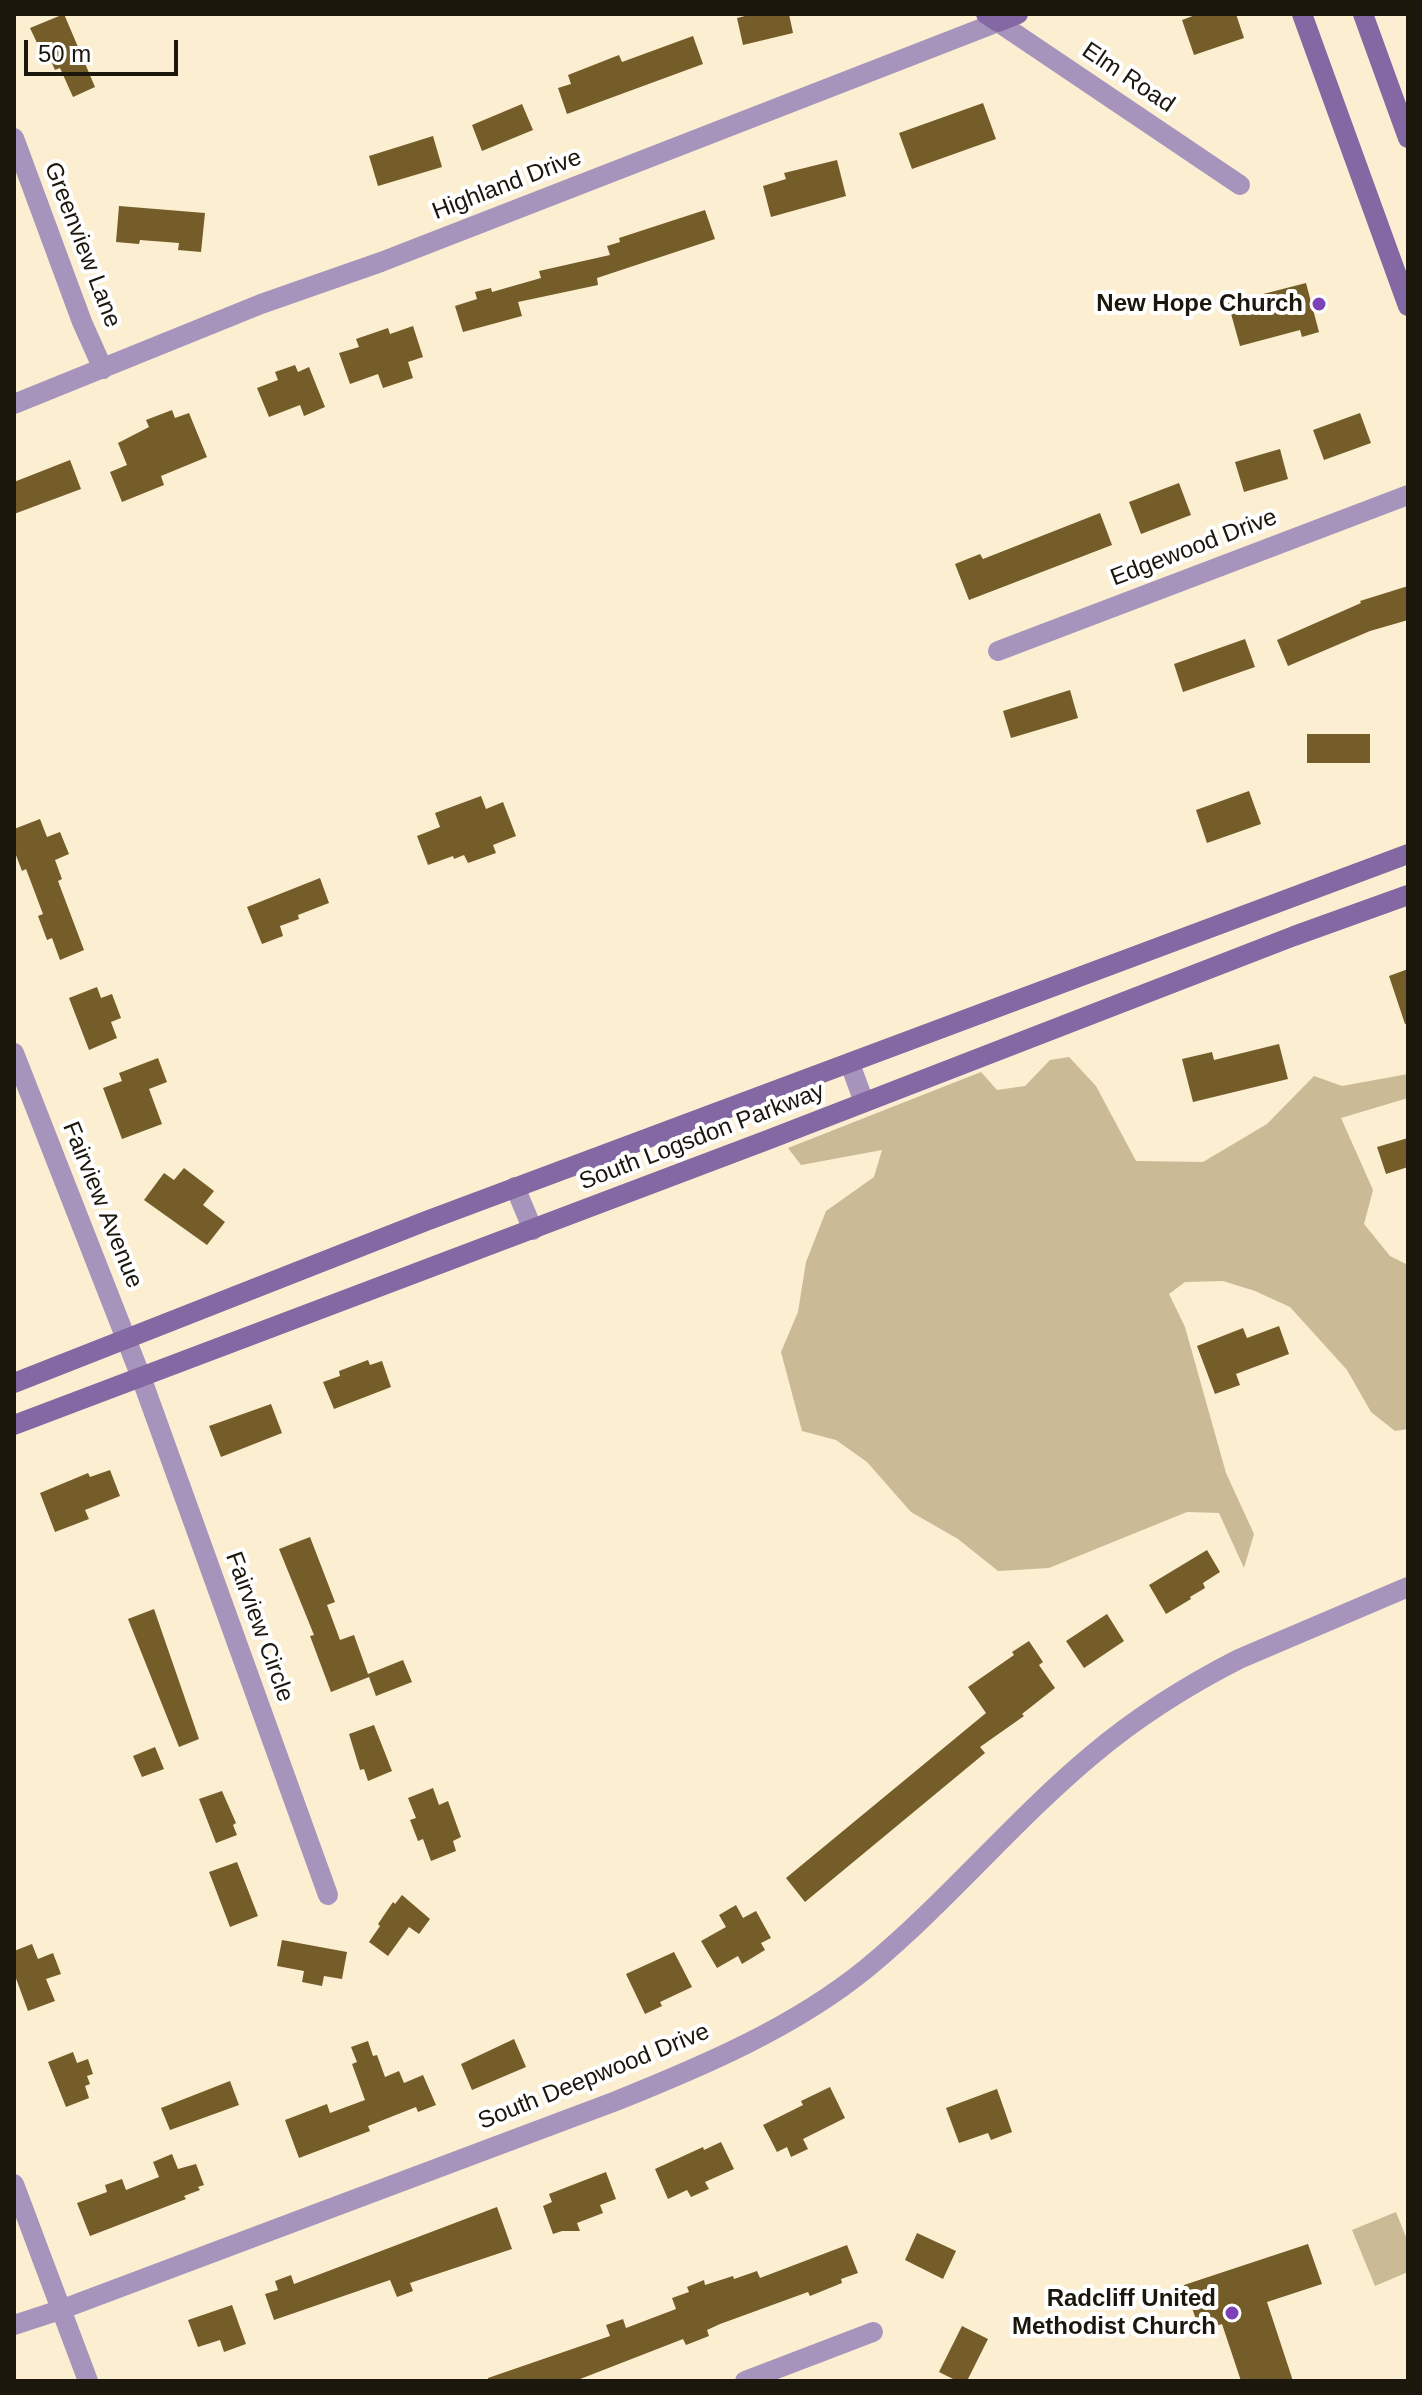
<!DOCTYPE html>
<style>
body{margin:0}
#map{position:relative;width:1422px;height:2395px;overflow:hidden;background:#fbeed1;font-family:Helvetica,sans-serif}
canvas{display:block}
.frame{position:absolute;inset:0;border:16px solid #1c170d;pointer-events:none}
.scale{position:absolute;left:24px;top:40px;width:154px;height:36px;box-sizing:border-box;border:4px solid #1c170d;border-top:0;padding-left:10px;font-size:24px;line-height:28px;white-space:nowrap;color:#1c170d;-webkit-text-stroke:6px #fff;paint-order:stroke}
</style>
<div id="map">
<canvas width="1422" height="2395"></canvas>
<div class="frame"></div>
<div class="scale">50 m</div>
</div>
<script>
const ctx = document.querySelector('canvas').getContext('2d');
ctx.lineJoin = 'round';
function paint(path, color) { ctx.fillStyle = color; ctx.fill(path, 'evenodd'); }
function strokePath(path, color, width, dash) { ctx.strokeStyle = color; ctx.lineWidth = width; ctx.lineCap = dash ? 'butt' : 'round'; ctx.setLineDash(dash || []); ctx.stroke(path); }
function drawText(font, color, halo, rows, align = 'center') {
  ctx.font = font + ' Helvetica,sans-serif'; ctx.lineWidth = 8; ctx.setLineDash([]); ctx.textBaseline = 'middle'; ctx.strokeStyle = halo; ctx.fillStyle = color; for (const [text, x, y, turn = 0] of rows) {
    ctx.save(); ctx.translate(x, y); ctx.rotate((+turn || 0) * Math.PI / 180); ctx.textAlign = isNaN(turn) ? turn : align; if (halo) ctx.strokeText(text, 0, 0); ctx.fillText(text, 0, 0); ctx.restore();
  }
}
paint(new Path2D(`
 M1069,1057L1096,1086L1136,1161L1203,1162L1267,1124L1314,1076L1342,1086L1408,1074V1098L1341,1118L1373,1190L1364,1224L1390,1256L1408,1265V1429L1395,1431L1371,1412L1347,1370L1290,1307L1255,1291L1223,1281L1185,1282L1169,1294L1185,1327L1226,1473L1254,1534L1244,1568L1219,1513L1187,1512L1049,1568L998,1571L958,1539L911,1512L867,1462L836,1440L802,1431L781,1352L798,1312L806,1262L826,1211L874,1177L882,1150L801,1165L788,1148L981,1072L997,1090L1025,1086L1050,1060Z
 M1396,2212L1408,2242V2272L1375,2286L1352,2230Z`), '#caba96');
paint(new Path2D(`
 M64,14L95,87L73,97L60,68L55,70L43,43L38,45L30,28Z
 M753,14H789L793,33L743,45L737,18Z
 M1198,14H1236L1244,38L1194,55L1182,20Z
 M693,36L703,64L567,114L558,88L571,84L568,75L619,55L622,62Z
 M983,103L996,139L912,169L899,133Z
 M522,104L533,130L482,151L472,125Z
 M433,136L442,167L378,186L369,156Z
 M837,160L846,196L771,217L763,186L786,179L784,173Z
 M119,206L205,213L201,252L178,250L179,243L140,240L139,244L116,242Z
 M705,210L715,239L597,278L598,285L518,302L522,316L463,332L455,306L477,299L475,292L491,288L492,292L541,278L539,271L610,255L607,246L620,242L619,238Z
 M1306,283L1319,332L1302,337L1300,330L1240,346L1228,303Z
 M413,326L423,357L408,362L413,378L383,388L378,374L350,384L339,353L359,347L356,339L388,328L390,334Z
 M295,365L298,372L309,367L325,407L304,416L300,405L269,417L257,388L278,380L275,372Z
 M172,410L175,418L189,413L207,457L161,476L164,485L122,502L110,472L127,465L118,443L149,427L146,420Z
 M1360,413L1371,443L1324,460L1313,430Z
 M1280,449L1288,479L1244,492L1235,462Z
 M70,460L81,489L14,514V482Z
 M1179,483L1191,515L1141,534L1129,502Z
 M1100,513L1112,545L969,600L955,564L980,554L983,559Z
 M1408,586V620L1370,631L1288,666L1277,640L1361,603L1360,601Z
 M1245,639L1255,667L1183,692L1174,664Z
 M1070,690L1078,718L1011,738L1003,711Z
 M1307,734H1370V763H1307Z
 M1249,791L1261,824L1207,843L1196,810Z
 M481,796L486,809L503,802L516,836L493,845L496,853L468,863L464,855L454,859L453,856L428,865L417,836L440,827L435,813Z
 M40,819L47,837L60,832L69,854L55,860L62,879L58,881L84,950L60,960L52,938L47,940L38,916L43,914L26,869L22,871L14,850V829Z
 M320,878L329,903L298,915L299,919L280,926L283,936L262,944L247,907Z
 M1408,969V1023L1405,1024L1389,976Z
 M97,987L101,998L112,994L121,1018L111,1022L117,1038L89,1050L69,998Z
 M1279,1044L1288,1079L1193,1102L1182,1059L1212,1052L1214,1060Z
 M158,1058L167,1082L149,1089L162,1124L122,1139L103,1088L122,1081L119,1073Z
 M1408,1138V1167L1386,1174L1377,1147Z
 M184,1168L214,1191L203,1205L225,1222L207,1245L144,1200L164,1173L174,1180Z
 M1279,1326L1289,1354L1236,1374L1240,1385L1215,1394L1197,1346L1243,1328L1247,1338Z
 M368,1360L370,1365L382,1361L391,1387L334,1409L323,1382L340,1376L339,1371Z
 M271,1404L282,1433L221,1457L209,1426Z
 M110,1470L120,1496L85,1510L89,1519L55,1532L40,1493L88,1473L90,1477Z
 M310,1537L335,1602L327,1605L340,1640L354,1635L368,1674L403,1660L412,1682L376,1696L369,1677L331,1692L310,1636L314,1635L279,1549Z
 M1207,1550L1220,1572L1203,1583L1205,1588L1190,1597L1191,1599L1166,1614L1149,1585Z
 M154,1609L199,1739L179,1747L128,1619Z
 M1107,1614L1124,1641L1084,1668L1066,1641Z
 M1029,1641L1043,1662L1039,1665L1055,1688L1022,1714L1024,1716L980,1747L985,1753L805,1902L786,1878L986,1713L968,1687L1014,1655L1012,1652Z
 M374,1725L392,1771L368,1781L364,1769L360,1770L349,1734Z
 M155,1747L164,1769L142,1777L133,1756Z
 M433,1788L439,1805L448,1801L461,1837L453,1841L456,1851L431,1861L423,1839L418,1841L410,1820L416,1818L408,1798Z
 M222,1791L236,1823L233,1825L237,1835L216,1843L199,1799Z
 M237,1862L258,1916L230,1927L209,1872Z
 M402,1895L430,1919L419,1934L409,1927L388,1956L369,1942L380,1926L378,1924L393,1902L395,1904Z
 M736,1905L743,1918L756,1911L771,1938L761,1943L765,1950L742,1964L738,1956L717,1968L701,1941L726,1927L719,1915Z
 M282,1940L347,1952L342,1979L324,1976L322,1986L302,1982L304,1971L277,1966Z
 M32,1944L38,1959L53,1953L61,1974L46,1979L55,2001L28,2011L14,1973V1951Z
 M674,1952L692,1987L660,2002L662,2006L645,2014L626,1974Z
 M514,2039L526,2067L472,2090L461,2064Z
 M368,2041L373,2056L377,2055L385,2077L399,2071L404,2083L423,2075L436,2105L418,2112L416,2107L368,2126L370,2131L299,2158L285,2120L327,2104L330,2113L365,2100L352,2064L357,2062L351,2047Z
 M73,2052L77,2063L88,2059L93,2074L87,2076L90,2084L85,2086L89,2098L66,2107L48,2062Z
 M230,2081L239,2105L170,2130L161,2108Z
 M830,2087L845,2118L803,2139L808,2149L791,2157L787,2147L777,2152L763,2125L803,2105L801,2101Z
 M997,2089L1012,2132L991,2140L988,2133L959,2143L946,2108Z
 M721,2142L734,2169L705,2182L709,2189L691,2197L687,2190L668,2199L655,2169L703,2147L704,2150Z
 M172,2154L178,2169L196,2164L204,2185L198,2187L200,2190L184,2196L186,2199L90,2236L77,2203L107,2192L105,2185L122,2179L126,2190L159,2177L153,2162Z
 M606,2172L616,2199L600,2205L603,2213L577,2223L580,2231H562L553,2234L543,2206L552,2202L549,2194Z
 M497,2207L512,2249L410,2283L413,2291L397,2297L390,2280L274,2320L265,2294L278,2290L275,2281L291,2275L294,2284Z
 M917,2233L956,2251L943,2279L905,2260Z
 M1308,2244L1322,2284L1267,2302L1293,2381H1241L1222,2324L1200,2331L1184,2285Z
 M847,2245L858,2273L841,2279L842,2283L810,2296L808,2292L720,2324L707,2330L709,2336L686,2345L683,2339L575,2381H488V2378L610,2336L606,2325L623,2319L626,2328L676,2309L672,2298L689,2292L687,2287L704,2280L705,2285L733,2276L734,2279L757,2271L760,2278Z
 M232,2305L246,2344L224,2352L220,2340L198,2347L188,2320Z
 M962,2326L988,2339L967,2381H957L939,2372Z`), '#745d28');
strokePath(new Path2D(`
 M14,138L82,322L103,369
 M14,404L261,304L381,262L998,22L1240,185
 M998,651L1408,495
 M14,1053L141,1377L328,1895
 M850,1064L864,1102
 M515,1187L533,1230
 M14,2184L88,2381
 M14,2325L60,2310L616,2101C703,2066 795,2027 867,1968C947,1902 1013,1821 1092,1755C1137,1717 1188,1685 1239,1659L1408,1587
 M745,2381L873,2332`), '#a694bd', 20);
strokePath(new Path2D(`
 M986,14L998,22L1018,14
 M1302,14L1408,306
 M1363,14L1408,138
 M14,1383L426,1221L1408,854
 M14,1425L770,1139L1294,936L1408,895`), '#8368a3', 20);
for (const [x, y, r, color] of [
 [1319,304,8,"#7e41b7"],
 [1232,2313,8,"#7e41b7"]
]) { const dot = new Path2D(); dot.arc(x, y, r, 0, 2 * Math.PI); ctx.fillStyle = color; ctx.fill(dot); strokePath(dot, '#fff', 3); }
drawText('24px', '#1c170d', '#fff', [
 ["Elm Road",1128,78,34],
 ["Highland Drive",507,185,-21],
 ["Greenview Lane",82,245,69],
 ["Edgewood Drive",1194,548,-21],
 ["South Logsdon Parkway",702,1137,-21],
 ["Fairview Avenue",102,1205,68],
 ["Fairview Circle",259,1627,70],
 ["South Deepwood Drive",594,2077,-22]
]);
drawText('bold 24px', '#1c170d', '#fff', [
 ["New Hope Church",1303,304],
 ["Radcliff United",1216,2299],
 ["Methodist Church",1216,2327]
], 'right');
</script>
